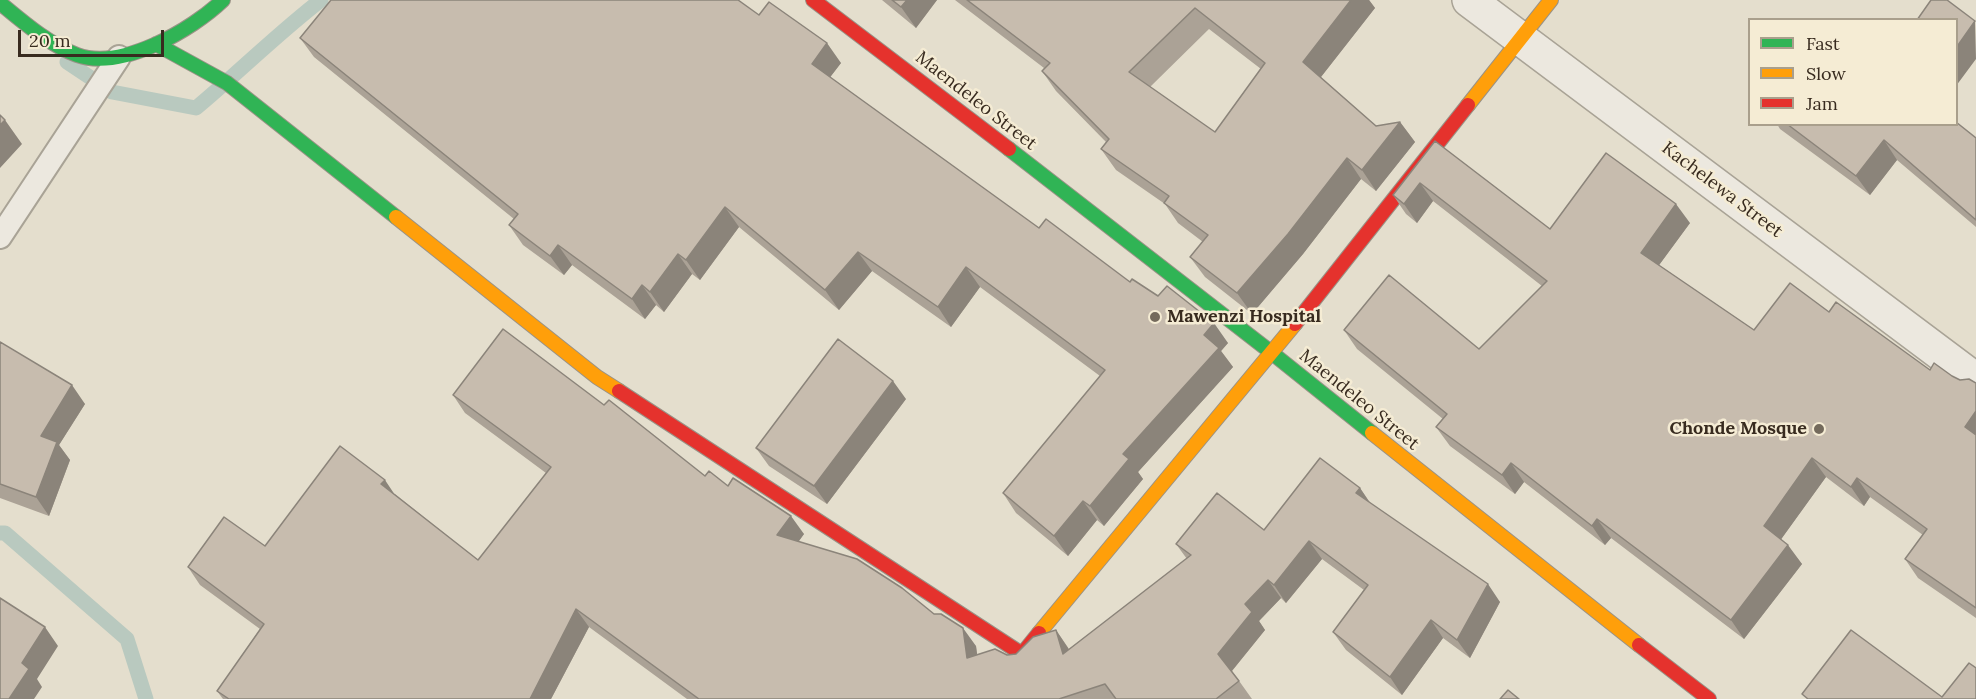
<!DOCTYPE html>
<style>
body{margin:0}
#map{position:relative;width:1976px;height:699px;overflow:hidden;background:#e4decd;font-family:Lora,serif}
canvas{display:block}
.legend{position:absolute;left:1748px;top:18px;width:210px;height:108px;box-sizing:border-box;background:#f5ecd4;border:2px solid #a99f8c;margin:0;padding:8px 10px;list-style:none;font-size:18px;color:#382b1f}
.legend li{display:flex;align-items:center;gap:12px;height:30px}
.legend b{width:30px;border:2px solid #a99f8c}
.scale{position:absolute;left:18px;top:30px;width:146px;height:27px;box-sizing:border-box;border:3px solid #382b1f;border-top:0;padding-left:8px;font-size:18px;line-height:21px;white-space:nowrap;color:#382b1f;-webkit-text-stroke:4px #f5ecd4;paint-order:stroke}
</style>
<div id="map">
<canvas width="1976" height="699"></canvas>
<ul class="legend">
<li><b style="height:8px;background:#30b455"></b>Fast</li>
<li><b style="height:8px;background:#ff9f0a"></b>Slow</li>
<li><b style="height:8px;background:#e5322d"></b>Jam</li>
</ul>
<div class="scale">20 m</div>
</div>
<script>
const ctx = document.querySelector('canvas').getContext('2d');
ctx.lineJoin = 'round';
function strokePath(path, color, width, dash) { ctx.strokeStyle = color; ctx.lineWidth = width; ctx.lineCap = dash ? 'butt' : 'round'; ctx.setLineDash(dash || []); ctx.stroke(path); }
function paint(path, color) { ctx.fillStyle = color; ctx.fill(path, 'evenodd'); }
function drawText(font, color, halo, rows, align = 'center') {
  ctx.font = font + ' Lora,serif'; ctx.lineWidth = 5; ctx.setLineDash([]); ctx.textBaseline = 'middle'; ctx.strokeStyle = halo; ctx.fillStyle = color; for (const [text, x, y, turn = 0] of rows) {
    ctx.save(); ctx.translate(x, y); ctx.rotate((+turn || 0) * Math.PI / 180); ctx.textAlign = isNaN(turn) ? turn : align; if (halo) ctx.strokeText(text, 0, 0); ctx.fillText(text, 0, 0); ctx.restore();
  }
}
strokePath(new Path2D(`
 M67,62L112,92L196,108C238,73 277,34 321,0
 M0,533H5L127,639L146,699`), '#b9c9bf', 15);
const lane = new Path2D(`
 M0,237L119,57`);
const street = new Path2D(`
 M1469,0L1976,380`);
const fast = new Path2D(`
 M0,3C23,22 48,44 77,55C121,71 192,30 223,0
 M156,44L227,83L396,217
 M1009,149L1272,353L1372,433`);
const slow = new Path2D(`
 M1468,105L1551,0
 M396,217L597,377L619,391
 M1372,433L1639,645
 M1039,633L1295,324`);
const jam = new Path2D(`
 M813,0L1009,149
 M1295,324L1468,105
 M619,391L1022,654L1039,633
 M1639,645L1709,699`);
strokePath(lane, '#a9a396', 26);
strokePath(street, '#a9a396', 36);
strokePath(fast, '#999286', 16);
strokePath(slow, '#999286', 16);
strokePath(jam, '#999286', 16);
strokePath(lane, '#ece8df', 22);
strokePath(street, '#ece8df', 33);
strokePath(fast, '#30b455', 14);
strokePath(slow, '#ff9f0a', 14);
strokePath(jam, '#e5322d', 14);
paint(new Path2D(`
 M882,0H937L916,28Z
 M955,0H1369L1375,8L1321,77L1376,126L1400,122L1415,142L1376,191L1361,179L1303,254L1252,314L1205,277L1190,257L1203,242L1178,223L1165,204L1116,170L1101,149L1106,142L1056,91L1042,71L1044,68ZM1209,29L1261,69L1215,132L1150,87Z
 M759,15L841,63L830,77L1039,228L1130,282L1228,343L1221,351L1233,367L1138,472L1143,479L1104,526L1097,520L1068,556L1016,513L1003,493L1100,376L980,287L951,327L872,271L839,310L739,227L700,280L692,274L664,312L656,305L645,319L572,265L564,275L523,245L509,225L514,219L314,57L300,38Z
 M1777,124H1956L1976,138V227L1897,160L1870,195L1780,129Z
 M1435,141L1550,229L1690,223L1659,265L1754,330L1829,312L1930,370L1960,380L1976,383V618L1918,578L1905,559L1923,535L1870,497L1864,506L1826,477L1781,539L1802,564L1744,639L1611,538L1605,545L1524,482L1515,494L1450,446L1436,427L1443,419L1357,349L1344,330L1479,349L1542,286L1433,201L1417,223L1406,214L1393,195Z
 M0,342L85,404L59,445L70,460L49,516L0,498Z
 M453,395L604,405L705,476L728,486L804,534L799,541L976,646L977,655H1007L1016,654L1056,630L1069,649L1187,559L1176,544L1264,530L1360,488L1371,504L1500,602L1470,658L1443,638L1402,695L1346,650L1333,632L1364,590L1322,559L1286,603L1281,598L1259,621L1265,630L1232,671L1252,699H687L589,627L551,699H223L217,691L260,629L200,585L188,567L265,546L395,494L478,560L546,473L465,413Z
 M906,399L827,504L769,466L756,448Z`), '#aba296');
paint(new Path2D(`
 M907,0H937L916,28L901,7Z
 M1351,0H1369L1375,8L1317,82L1303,62Z
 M1975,21L1976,59L1956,86V48Z
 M827,43L841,63L825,84L812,64Z
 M5,120L22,144L0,168V125Z
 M1400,122L1415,142L1376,191L1362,170Z
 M1884,140L1897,160L1870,195L1856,176Z
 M1347,158L1361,179L1303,254L1252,314L1237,293Z
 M1420,183L1433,201L1417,223L1404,204Z
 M1676,204L1690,223L1654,272L1641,253Z
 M725,207L739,227L700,280L686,260Z
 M558,245L572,265L564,275L550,256Z
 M858,252L872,271L839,310L825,290Z
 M678,254L692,274L664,312L650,292Z
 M966,267L980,287L951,327L938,307Z
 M642,285L656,305L645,319L632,299Z
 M1214,323L1228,343L1221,351L1233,367L1138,472L1143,479L1104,526L1090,506L1123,454L1204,335Z
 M893,381L906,399L827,504L814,486Z
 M72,385L85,404L59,445L70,460L49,516L36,497L41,436Z
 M1976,411V443L1965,427Z
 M1812,458L1826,477L1777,545L1764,526Z
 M1511,463L1524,482L1515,494L1502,475Z
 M1857,478L1870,497L1864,506L1851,487Z
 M385,480L397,498L381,484Z
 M1360,488L1372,506L1356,493Z
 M1083,501L1097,520L1068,556L1054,536Z
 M791,516L804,534L790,553L777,535Z
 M1597,519L1611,538L1605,545L1592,526Z
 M1309,541L1322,559L1286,603L1274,585Z
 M1788,545L1802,564L1744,639L1731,620Z
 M1268,580L1281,598L1259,621L1265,630L1231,672L1218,654L1245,604Z
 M1488,584L1500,602L1470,658L1457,640Z
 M576,609L589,627L551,699H530Z
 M1431,620L1443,638L1402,695L1390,677Z
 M45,627L58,646L37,679L42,687L34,699H9L22,663Z
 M963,628L976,646L980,676L967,658Z
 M1056,630L1068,648L1076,672L1063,654Z`), '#8b847a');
const building = new Path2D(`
 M331,0H738L759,15L769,2L827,43L812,64L1039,228L1046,219L1130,282L1132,279L1158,296L1167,286L1214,323L1204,335L1219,348L1123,454L1129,459L1090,506L1083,501L1054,536L1003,493L1105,370L966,267L938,307L858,252L825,290L725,207L686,260L678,254L650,292L642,285L632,299L558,245L550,256L509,225L518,214L300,38Z
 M892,0H907L901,7Z
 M967,0H1351L1303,62L1376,126L1400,122L1362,170L1347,158L1288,234L1237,293L1190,257L1208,235L1164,203L1169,196L1101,149L1109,139L1042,71L1050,63ZM1195,8L1265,63L1215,132L1129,72Z
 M1931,0H1947L1975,21L1956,48V20H1917Z
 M0,115L5,120L0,125Z
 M1956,122L1976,138V220L1884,140L1856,176L1787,124H1956Z
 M1435,141L1550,229L1606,153L1676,204L1641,253L1754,330L1790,283L1829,312L1836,302L1930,370L1934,363L1952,376L1960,380L1969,379L1976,383V411L1965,427L1976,435V608L1905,559L1927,529L1857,478L1851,487L1812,458L1764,526L1788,545L1731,620L1597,519L1592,526L1511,463L1502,475L1436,427L1447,414L1344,330L1389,275L1479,349L1547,281L1420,183L1404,204L1393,195Z
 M503,329L604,405L609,400L705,476L709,471L728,486L733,478L791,516L777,535L857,559L902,588L934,614H941L963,628L967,658L995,649L1007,655L1016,654L1033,637L1056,630L1063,654L1191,555L1176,544L1217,493L1264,530L1320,458L1360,488L1356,493L1488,584L1457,640L1431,620L1390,677L1333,632L1368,585L1309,541L1274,585L1268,580L1245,604L1252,612L1218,654L1239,681L1216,699H1116L1105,684L1059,699H699L576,609L530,699H229L217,691L264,624L188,567L224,517L265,546L340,446L385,480L381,484L478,560L551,467L453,395Z
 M838,339L893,381L814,486L756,448Z
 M0,342L72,385L41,436L57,442L36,497L0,484Z
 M0,598L45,627L22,663L29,669L9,699H0Z
 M1851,630L1942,697L1969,663L1976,668V699H1808L1802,694Z
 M1508,690L1519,699H1500Z`);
paint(building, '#c7bcae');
strokePath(building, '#8b847a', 1.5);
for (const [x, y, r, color] of [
 [1155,317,6,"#746a5c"],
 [1819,429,6,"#746a5c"]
]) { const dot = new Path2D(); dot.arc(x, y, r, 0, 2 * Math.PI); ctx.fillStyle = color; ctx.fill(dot); strokePath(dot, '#f5ecd4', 2); }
drawText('18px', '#382b1f', '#f5ecd4', [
 ["Maendeleo Street",976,101,38],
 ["Kachelewa Street",1722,190,37],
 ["Maendeleo Street",1359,400,39]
]);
drawText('bold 18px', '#382b1f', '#f5ecd4', [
 ["Mawenzi Hospital",1167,317],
 ["Chonde Mosque",1807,429,"right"]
], 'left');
</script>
